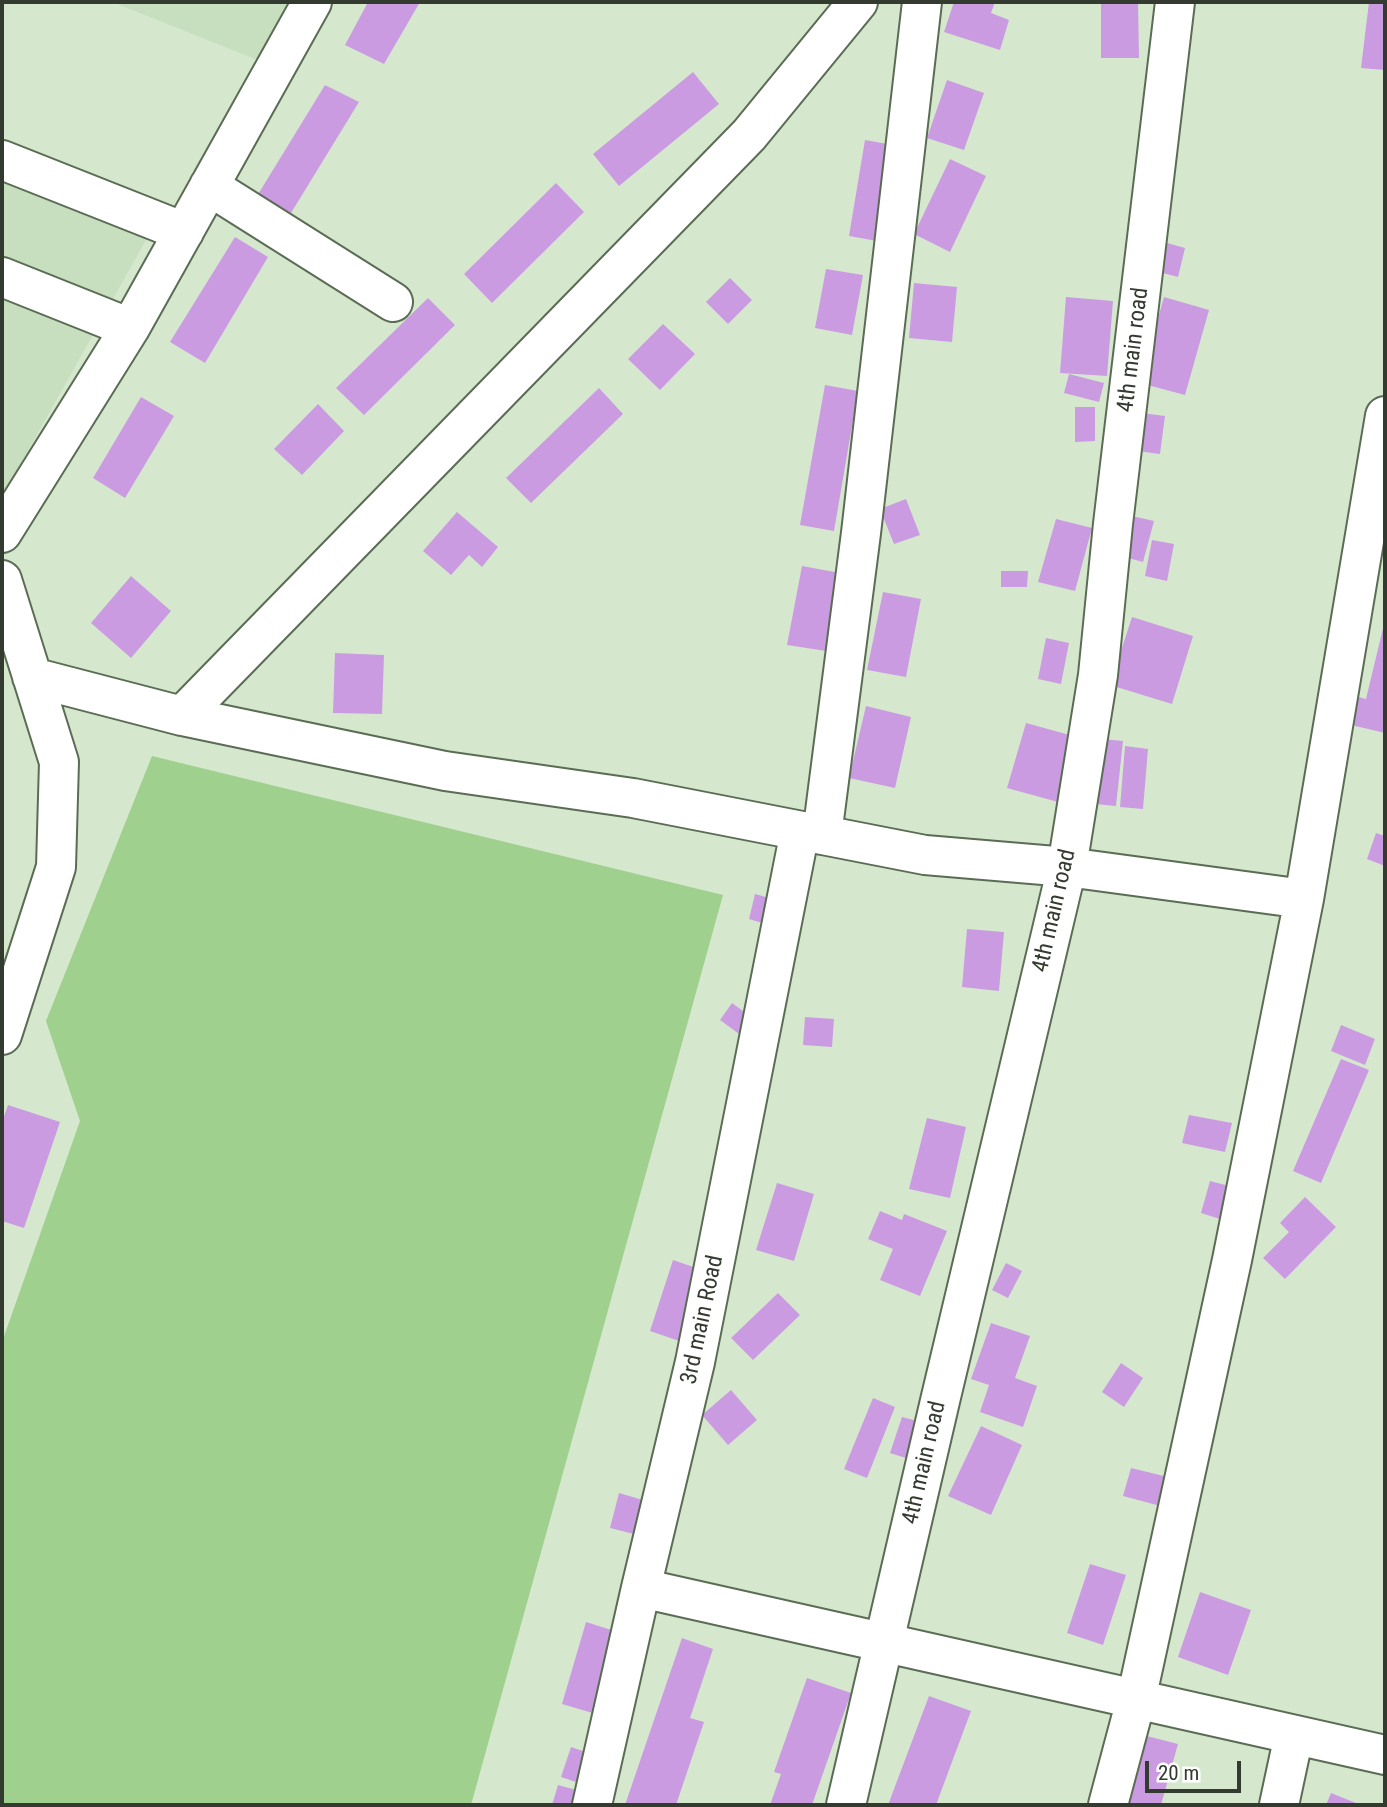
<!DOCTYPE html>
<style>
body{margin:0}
#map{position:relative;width:1387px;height:1807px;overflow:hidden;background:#d5e8ce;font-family:"Roboto Condensed",sans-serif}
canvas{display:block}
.frame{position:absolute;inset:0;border:4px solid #333a30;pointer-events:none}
.scale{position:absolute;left:1145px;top:1761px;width:96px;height:32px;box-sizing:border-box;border:4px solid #333a30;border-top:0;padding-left:9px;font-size:21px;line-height:24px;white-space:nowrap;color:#333a30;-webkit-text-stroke:5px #fff;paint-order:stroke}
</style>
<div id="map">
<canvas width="1387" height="1807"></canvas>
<div class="frame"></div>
<div class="scale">20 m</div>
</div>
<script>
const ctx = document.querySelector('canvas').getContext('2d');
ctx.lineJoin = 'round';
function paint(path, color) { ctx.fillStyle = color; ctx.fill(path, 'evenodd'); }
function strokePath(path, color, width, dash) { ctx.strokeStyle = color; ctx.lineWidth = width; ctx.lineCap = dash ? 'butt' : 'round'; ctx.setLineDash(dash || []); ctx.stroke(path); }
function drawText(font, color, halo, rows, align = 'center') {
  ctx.font = font + ' "Roboto Condensed",sans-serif'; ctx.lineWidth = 7; ctx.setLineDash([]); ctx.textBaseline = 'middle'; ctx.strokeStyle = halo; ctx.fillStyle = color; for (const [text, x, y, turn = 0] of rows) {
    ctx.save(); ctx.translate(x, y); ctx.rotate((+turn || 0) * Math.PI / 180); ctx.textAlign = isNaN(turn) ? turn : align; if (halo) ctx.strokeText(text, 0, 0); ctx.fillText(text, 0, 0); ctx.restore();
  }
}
paint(new Path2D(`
 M112,2H299L265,63Z
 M2,143L164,208L2,497Z`), '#c7dfbe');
paint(new Path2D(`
 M152,756L723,895L471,1805H2V1342L80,1121L46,1021Z`), '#9fd08d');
paint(new Path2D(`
 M368,2H420L384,64L345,45Z
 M954,2H995L991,13L1009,20L1000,50L944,32Z
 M1101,2H1138L1139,58H1101Z
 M1369,2H1385V70L1361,68Z
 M693,72L719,104L619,186L593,154Z
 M947,80L984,93L964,150L927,138Z
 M325,85L359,102L291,213L257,196Z
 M865,140L893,145L877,241L849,236Z
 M950,159L986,176L950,252L914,234Z
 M556,183L584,212L492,303L464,274Z
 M235,237L268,257L205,363L170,342Z
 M1167,243L1185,248L1178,277L1159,272Z
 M826,269L863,275L852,335L815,328Z
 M730,278L752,300L728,324L706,302Z
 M914,283L957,287L952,342L909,338Z
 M1066,297L1113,301L1107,376L1060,373Z
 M1164,297L1209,310L1185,395L1140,383Z
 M428,298L455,325L364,415L336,388Z
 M663,324L695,354L660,390L628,359Z
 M1069,374L1104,383L1099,402L1064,393Z
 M825,385L858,391L834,531L800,525Z
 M599,388L623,414L531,503L506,478Z
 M141,397L174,416L125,498L93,478Z
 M318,404L344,431L302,475L274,449Z
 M1075,407H1095V441L1075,442Z
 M1142,413L1165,416L1160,454L1137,451Z
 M906,499L920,535L894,544L880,509Z
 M457,512L498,547L482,567L469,555L451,575L423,551Z
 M1132,516L1154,521L1143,562L1121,556Z
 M1056,519L1092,528L1075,591L1038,582Z
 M1152,540L1174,544L1167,581L1145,576Z
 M802,566L840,573L826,651L787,645Z
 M1001,571H1028L1027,587H1001Z
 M131,576L171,611L131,658L91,623Z
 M883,592L921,599L906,677L867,670Z
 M1132,617L1193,636L1172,704L1110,685Z
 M1384,624H1385V733L1347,724L1354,696L1366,699Z
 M1046,638L1069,643L1061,684L1038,679Z
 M335,653L384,655L382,714L333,713Z
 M866,706L911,717L895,788L849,778Z
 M1026,723L1077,737L1058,802L1007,788Z
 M1102,739L1123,741L1116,806L1095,804Z
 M1125,746L1148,749L1143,809L1120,807Z
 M1376,833L1385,836V866L1367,859Z
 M755,894L780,901L773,926L749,919Z
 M967,929L1004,932L999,991L962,987Z
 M732,1003L758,1022L746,1039L720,1020Z
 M805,1017L834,1019L832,1047L803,1045Z
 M1341,1025L1375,1039L1365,1065L1331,1051Z
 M1341,1059L1369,1070L1321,1183L1293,1171Z
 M8,1105L60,1122L24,1228L2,1221V1122Z
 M1189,1115L1232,1123L1225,1152L1182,1143Z
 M927,1118L966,1127L950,1198L909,1189Z
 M1210,1181L1233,1187L1223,1220L1201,1213Z
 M777,1183L814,1194L794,1261L756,1250Z
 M1305,1197L1336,1227L1285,1279L1263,1258L1289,1232L1280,1223Z
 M880,1211L902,1220L904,1214L947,1231L920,1296L880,1280L893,1249L868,1239Z
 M673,1260L702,1270L679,1341L650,1331Z
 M1006,1263L1022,1271L1008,1298L992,1290Z
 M778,1293L800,1315L753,1360L731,1338Z
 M991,1323L1030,1336L1015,1378L1037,1386L1023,1427L980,1412L989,1385L971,1379Z
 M1121,1363L1143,1378L1124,1407L1102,1392Z
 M731,1390L757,1420L728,1445L702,1415Z
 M873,1398L895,1407L867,1478L844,1469Z
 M902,1417L921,1422L909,1459L890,1453Z
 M981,1426L1022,1445L991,1515L948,1496Z
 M1131,1468L1176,1479L1168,1508L1123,1496Z
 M619,1493L643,1500L634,1534L610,1528Z
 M1090,1564L1126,1575L1103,1645L1067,1633Z
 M1200,1592L1251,1610L1228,1675L1178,1657Z
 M586,1622L621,1633L596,1714L562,1704Z
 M682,1638L713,1649L690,1718L704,1722L676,1805H625Z
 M807,1678L851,1693L812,1805H770L781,1774L774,1772Z
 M929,1696L971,1711L936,1805H888Z
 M1143,1735L1178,1744L1161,1805H1123Z
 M571,1747L598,1756L588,1786L561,1777Z
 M558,1785L591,1794L588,1805H552Z
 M1331,1793L1361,1805H1326Z`), '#cb9be2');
const minor = new Path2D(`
 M2,160L184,232
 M209,186L393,302
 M2,277L130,328
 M2,533L130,328L312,2
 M2,580L59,762L56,867L2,1035
 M32,677L182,716L445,771L633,798L925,855L1067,867L1304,899
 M182,716L749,135L858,2
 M822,835L861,533L922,2
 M641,1588L1385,1755
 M592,1805L641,1588L695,1362L800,831
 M846,1805L940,1401L1067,867L1098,675L1113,524L1175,2
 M1108,1805L1136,1700L1232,1260L1304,899L1385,416
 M1279,1805L1294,1735`);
strokePath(minor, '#5b6c55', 42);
strokePath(minor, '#fff', 38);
drawText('23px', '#333a30', '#fff', [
 ["4th main road",1134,350,-83],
 ["4th main road",1055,911,-77],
 ["3rd main Road",703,1320,-78],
 ["4th main road",925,1463,-77]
]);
</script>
